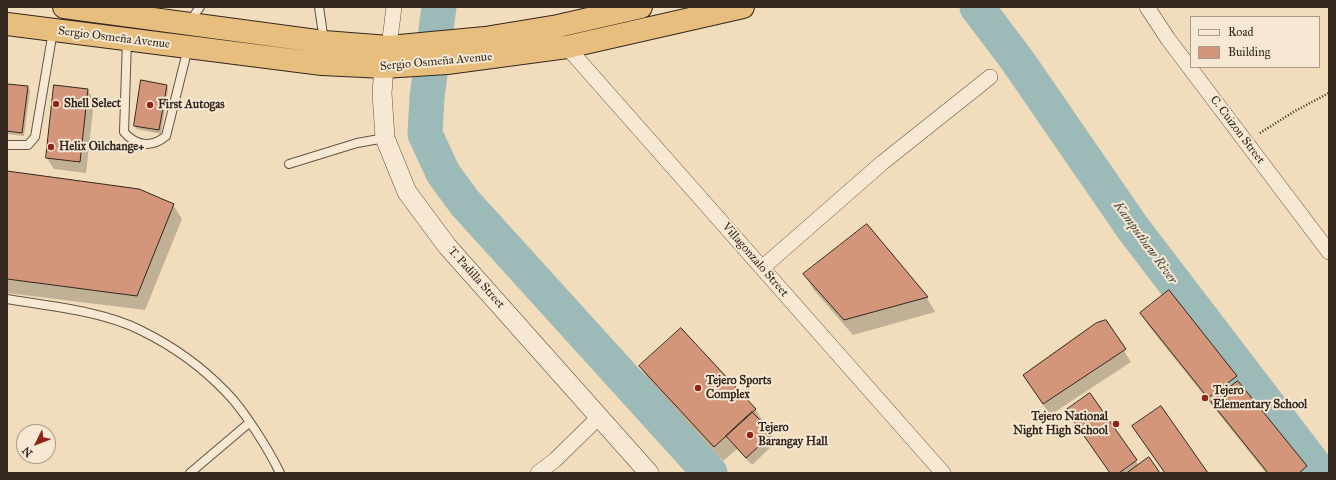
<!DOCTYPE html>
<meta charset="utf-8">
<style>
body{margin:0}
#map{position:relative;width:1336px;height:480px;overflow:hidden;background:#f1dcbb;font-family:"IM FELL Great Primer",serif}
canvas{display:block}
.frame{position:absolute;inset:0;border:8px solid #33271e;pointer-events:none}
.legend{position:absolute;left:1190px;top:16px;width:130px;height:52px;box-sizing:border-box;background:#f6e8d3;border:1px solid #a89b8b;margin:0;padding:5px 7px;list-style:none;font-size:12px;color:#33271e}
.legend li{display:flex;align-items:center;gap:8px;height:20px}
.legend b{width:20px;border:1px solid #a89b8b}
.north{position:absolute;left:16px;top:424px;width:40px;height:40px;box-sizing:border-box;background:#f6e8d3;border:1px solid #a89b8b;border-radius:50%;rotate:227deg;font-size:11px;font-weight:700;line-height:16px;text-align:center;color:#33271e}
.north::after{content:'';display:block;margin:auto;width:14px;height:18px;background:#8f2418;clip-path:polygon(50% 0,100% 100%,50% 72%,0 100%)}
</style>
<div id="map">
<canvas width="1336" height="480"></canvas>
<div class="frame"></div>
<ul class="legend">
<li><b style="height:5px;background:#f6e8d3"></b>Road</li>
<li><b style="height:11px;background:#d4967b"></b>Building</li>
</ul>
<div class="north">N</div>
</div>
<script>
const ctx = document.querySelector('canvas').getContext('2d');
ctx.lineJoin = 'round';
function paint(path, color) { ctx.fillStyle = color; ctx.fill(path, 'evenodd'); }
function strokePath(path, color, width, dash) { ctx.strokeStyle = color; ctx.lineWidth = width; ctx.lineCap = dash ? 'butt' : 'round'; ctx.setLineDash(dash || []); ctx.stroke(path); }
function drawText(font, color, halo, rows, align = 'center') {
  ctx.font = font + ' "IM FELL Great Primer",serif'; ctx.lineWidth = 4; ctx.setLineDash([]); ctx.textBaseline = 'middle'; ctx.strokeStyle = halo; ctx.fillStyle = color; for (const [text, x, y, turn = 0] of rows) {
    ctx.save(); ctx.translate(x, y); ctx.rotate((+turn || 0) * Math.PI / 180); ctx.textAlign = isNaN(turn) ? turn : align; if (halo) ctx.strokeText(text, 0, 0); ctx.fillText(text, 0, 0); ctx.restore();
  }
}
paint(new Path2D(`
 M7,85L28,87L30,91L24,136L7,134Z
 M166,86L168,89L161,134L137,129L135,126Z
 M87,89L94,101L86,173L54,169L47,158Z
 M7,172L173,205L182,219L145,310L7,293Z
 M867,225L927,298L935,312L853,335L813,289L805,274Z
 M1141,313L1236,376L1243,388L1310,473H1266L1148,325Z
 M1105,321L1131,362L1050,415L1031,387Z
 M640,367L755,409L776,442L752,465L737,449L723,461L649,381Z
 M1090,395L1139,466L1159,473H1110L1067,410Z`), '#0003');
strokePath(new Path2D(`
 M439,7L427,97L425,134L443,173L465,203L710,473
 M977,7L1017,60L1132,227L1320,473`), '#9cbab7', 35);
const building = new Path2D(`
 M141,80L167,85L159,130L134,126Z
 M7,84L28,86L22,133L7,131Z
 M54,85L88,89L80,162L46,158Z
 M7,171L139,189L174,204L137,296L7,279Z
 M867,224L928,297L844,320L803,274Z
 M1169,290L1237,376L1208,398L1140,313Z
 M1106,320L1126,349L1043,404L1023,375L1096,323Z
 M681,328L756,409L714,447L639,366Z
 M1238,381L1307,466L1299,473H1268L1211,402Z
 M1090,393L1137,460L1119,473H1110L1066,410Z
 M1161,406L1208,473H1165L1132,426Z
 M752,412L773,433L746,458L726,436Z
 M1149,457L1160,473H1127Z`);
paint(building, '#d4967b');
strokePath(building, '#33271e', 1);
const service = new Path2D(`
 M319,7L324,41
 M190,21L200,7
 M127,40L124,132C136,146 152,148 166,136L188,48
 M7,145H28L35,137L53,31
 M289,164L357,143L385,138
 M7,299C48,306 103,311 140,330C171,345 202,367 226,392C244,410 269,450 280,473
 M190,473L249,423`);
const minor = new Path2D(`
 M1147,7L1168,39L1329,252
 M389,47L394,7
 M567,47L943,473
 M762,268L882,163L990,77
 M538,473L555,460L600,416`);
const tertiary = new Path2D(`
 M388,52L384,67L382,93L385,138L407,192L447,246L649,473`);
const trunk = new Path2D(`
 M64,7L324,42L389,47L485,38L558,26L641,7
 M7,24L322,64L384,67L447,63L567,47L743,7`);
strokePath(service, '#625445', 10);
strokePath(minor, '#625445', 16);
strokePath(tertiary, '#625445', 20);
strokePath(trunk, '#33271e', 24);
strokePath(new Path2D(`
 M1260,133L1295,111L1329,93`), '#33271e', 2.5, [1, 2]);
strokePath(service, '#f6e8d3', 8);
strokePath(minor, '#f6e8d3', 15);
strokePath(tertiary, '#f6e8d3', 19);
strokePath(trunk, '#e8be7e', 22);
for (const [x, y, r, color] of [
 [56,104,4,"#8f2418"],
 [150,105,4,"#8f2418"],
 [51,147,4,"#8f2418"],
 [698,388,4,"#8f2418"],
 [1205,398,4,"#8f2418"],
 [1116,424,4,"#8f2418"],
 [750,435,4,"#8f2418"]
]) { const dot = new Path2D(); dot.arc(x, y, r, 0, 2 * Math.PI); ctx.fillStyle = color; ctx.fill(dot); strokePath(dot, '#f6e8d3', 1.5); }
drawText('12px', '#33271e', '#f6e8d3', [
 ["Sergio Osmeña Avenue",114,38,7],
 ["Sergio Osmeña Avenue",436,62,-5],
 ["C. Cuizon Street",1237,130,53],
 ["Villagonzalo Street",755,260,49],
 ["T. Padilla Street",476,278,48]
]);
drawText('bold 12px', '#33271e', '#f6e8d3', [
 ["Shell Select",64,104],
 ["First Autogas",158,105],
 ["Helix Oilchange+",59,147],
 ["Tejero Sports",706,381],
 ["Complex",706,395],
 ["Tejero",1213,391],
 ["Elementary School",1213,405],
 ["Tejero National",1108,417,"right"],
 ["Night High School",1108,431,"right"],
 ["Tejero",758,428],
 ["Barangay Hall",758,442]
], 'left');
drawText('italic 13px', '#4d4c44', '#f6e8d3', [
 ["Kamputhaw River",1145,243,54]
]);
</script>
